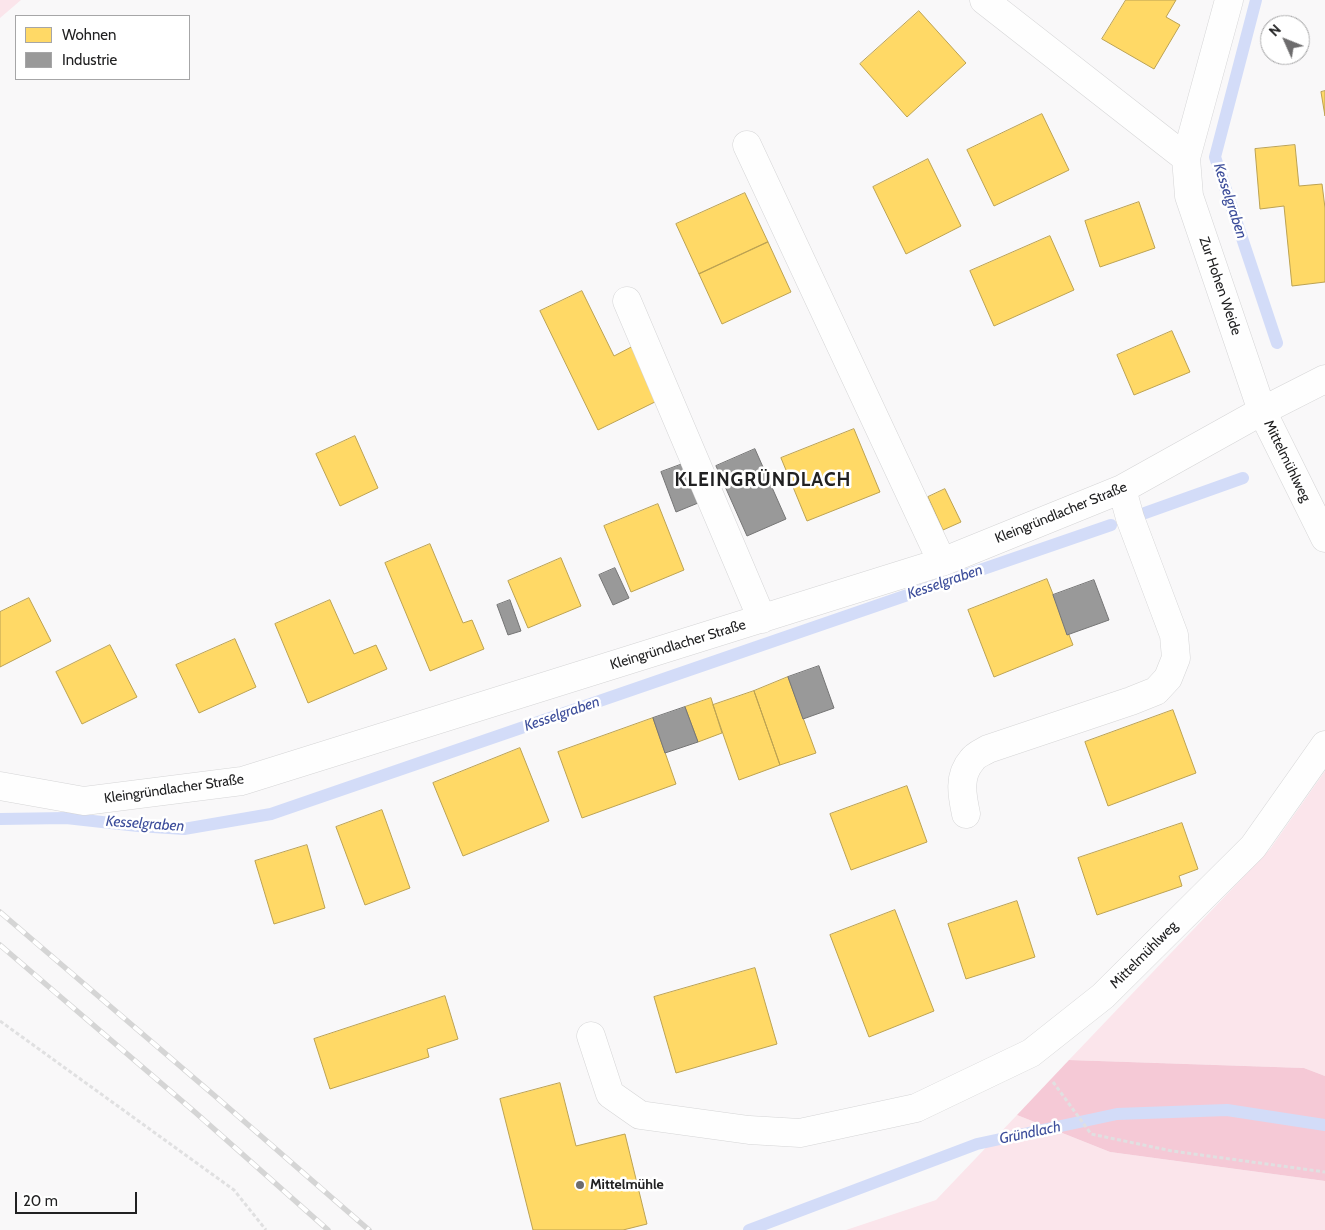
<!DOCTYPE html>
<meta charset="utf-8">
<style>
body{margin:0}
#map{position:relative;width:1325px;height:1230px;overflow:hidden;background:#f9f8f9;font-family:Cabin,sans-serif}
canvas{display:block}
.legend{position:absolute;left:15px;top:15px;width:175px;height:65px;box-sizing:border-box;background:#fff;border:1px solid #a6a6a7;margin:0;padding:6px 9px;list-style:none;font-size:15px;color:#212122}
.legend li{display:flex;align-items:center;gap:10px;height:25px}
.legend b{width:25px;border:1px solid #a6a6a7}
.north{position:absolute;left:1260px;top:15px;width:50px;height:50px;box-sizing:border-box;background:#fff;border:1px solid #a6a6a7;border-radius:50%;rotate:314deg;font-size:14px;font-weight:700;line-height:20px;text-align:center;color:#212122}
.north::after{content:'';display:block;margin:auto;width:18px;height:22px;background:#6d6c6d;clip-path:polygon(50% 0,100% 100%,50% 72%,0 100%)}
.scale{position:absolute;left:15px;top:1192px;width:122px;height:22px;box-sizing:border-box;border:2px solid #212122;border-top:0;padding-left:6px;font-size:15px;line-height:18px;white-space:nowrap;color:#212122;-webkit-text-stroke:4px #fff;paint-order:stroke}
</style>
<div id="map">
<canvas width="1325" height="1230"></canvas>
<ul class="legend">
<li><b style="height:14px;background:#ffd966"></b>Wohnen</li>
<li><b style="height:14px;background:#999"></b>Industrie</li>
</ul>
<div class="north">N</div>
<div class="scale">20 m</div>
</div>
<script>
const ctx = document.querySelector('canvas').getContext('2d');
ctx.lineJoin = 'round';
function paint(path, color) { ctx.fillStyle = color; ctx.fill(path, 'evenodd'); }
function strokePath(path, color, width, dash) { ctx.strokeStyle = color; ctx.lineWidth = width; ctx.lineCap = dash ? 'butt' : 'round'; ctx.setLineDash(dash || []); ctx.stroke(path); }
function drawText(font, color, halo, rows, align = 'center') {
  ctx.font = font + ' Cabin,sans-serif'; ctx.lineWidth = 5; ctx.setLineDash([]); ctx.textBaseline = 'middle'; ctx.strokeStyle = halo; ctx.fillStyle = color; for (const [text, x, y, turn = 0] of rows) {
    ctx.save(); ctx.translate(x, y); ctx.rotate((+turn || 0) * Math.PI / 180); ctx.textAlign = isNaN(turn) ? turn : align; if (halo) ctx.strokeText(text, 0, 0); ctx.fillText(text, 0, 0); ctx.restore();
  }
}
paint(new Path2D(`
 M0,0H21L0,18Z
 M1325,771V1076L1304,1068L1069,1060L1270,849Z
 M1017,1115L1110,1152L1325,1181V1230H846L936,1200Z`), '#fbe5eb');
paint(new Path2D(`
 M1069,1060L1304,1068L1325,1076V1181L1110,1152L1017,1115Z`), '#f5c9d6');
const homes = new Path2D(`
 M1126,0H1176L1166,17L1180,25L1154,69L1102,39Z
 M919,11L966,63L907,117L860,64Z
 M1325,91V116L1321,92Z
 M1042,114L1069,170L994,206L967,150Z
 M1295,145L1299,186L1322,184L1325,208V282L1292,286L1284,206L1260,209L1255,149Z
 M928,159L961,226L906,254L873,187Z
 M745,193L768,242L699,274L676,224Z
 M1139,202L1155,248L1100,267L1085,221Z
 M1050,236L1074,290L994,326L970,271Z
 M768,242L791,292L722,324L699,274Z
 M582,291L614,356L637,344L663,398L598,430L540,311Z
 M1172,331L1190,372L1134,395L1117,355Z
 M854,429L880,492L807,521L781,458Z
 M355,436L378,488L340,506L316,454Z
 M945,489L961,522L943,530L928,497Z
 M658,504L684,570L631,592L604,526Z
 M430,544L463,623L472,620L484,649L430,671L385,563Z
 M561,558L581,606L528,628L508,581Z
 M1047,579L1073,645L994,677L968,610Z
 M29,598L51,641L0,667V612Z
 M330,600L354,654L376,645L387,669L308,703L275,624Z
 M235,639L256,687L199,713L176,665Z
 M110,645L137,697L82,724L56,672Z
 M788,677L816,753L780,765L754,691Z
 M754,691L780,765L739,780L713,705Z
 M711,698L722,733L698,742L685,707Z
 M1173,710L1196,773L1108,806L1085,742Z
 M653,718L676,784L582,818L558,752Z
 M520,748L549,821L463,856L433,783Z
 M907,786L927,842L851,870L830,814Z
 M382,810L410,888L365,905L336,827Z
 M1182,823L1198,869L1179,876L1182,886L1097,915L1078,858Z
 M307,845L325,908L274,924L255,861Z
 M1017,901L1035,957L966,979L948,924Z
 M895,910L934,1011L869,1037L830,935Z
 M755,968L777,1044L676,1073L654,997Z
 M445,996L458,1039L427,1049L429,1057L330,1089L314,1039Z
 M560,1083L576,1146L625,1134L647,1224L623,1230H533L500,1099Z`);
paint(homes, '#ffd966');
strokePath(homes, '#bca252', 1);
const industry = new Path2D(`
 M755,449L786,519L747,536L716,466Z
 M688,462L703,501L676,512L661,472Z
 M615,568L629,598L613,605L599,575Z
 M1094,580L1109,620L1067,635L1053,595Z
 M510,600L521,631L508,635L497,605Z
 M819,666L834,708L803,719L788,677Z
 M685,707L698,742L665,753L653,718Z`);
paint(industry, '#999');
strokePath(industry, '#757575', 1);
strokePath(new Path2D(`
 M1256,0L1215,157L1277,343
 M1145,513L1243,478
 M0,819L66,818L138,826L184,829L271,814L1111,525
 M749,1230L977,1144L1117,1114L1227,1110L1325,1125`), '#d3dcf8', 12);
const minor = new Path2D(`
 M984,0L1186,158
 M1229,0L1186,158L1189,196L1262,411L1325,538
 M747,145L942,562
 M627,301L762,619
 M0,786L84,801L242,781L942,562L1122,489L1262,411L1325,379
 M966,814C962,795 958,776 972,760C975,755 983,752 988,749L1131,701L1156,691L1168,678L1176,658L1174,635L1130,518L1122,489
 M591,1036L610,1094L640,1115L749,1130L800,1133L916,1108L1031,1053L1103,996L1253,847L1325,745`);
strokePath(minor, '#d5d5d6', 29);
strokePath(new Path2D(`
 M0,1021L234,1190L266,1230
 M1053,1082L1091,1134L1172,1151L1325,1172`), '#e0e0e1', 3, [4, 2.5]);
strokePath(minor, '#fefefe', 28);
const rail = new Path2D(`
 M0,912L215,1096L369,1230
 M0,945L196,1113L328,1230`);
strokePath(rail, '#d5d5d5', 5.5);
strokePath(rail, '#fff', 4, [11]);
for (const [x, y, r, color] of [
 [580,1185,5,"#6d6c6d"]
]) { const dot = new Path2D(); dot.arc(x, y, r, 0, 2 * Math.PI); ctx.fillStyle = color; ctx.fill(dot); strokePath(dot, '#fff', 2); }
drawText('14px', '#212122', '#fff', [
 ["Zur Hohen Weide",1220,286,71],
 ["Mittelmühlweg",1287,461,64],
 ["Kleingründlacher Straße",1061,513,-22],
 ["Kleingründlacher Straße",678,645,-17],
 ["Kleingründlacher Straße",174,789,-8],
 ["Mittelmühlweg",1144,955,-45]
]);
drawText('bold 14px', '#212122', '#fff', [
 ["Mittelmühle",590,1185]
], 'left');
drawText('italic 15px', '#3d4e9b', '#fff', [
 ["Kesselgraben",1230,201,72],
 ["Kesselgraben",945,582,-19],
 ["Kesselgraben",562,714,-19],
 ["Kesselgraben",145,824,4],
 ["Gründlach",1030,1133,-12]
]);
ctx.letterSpacing = '1px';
drawText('bold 19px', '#212122', '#fff', [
 ["KLEINGRÜNDLACH",763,480]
]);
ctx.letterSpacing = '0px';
</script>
